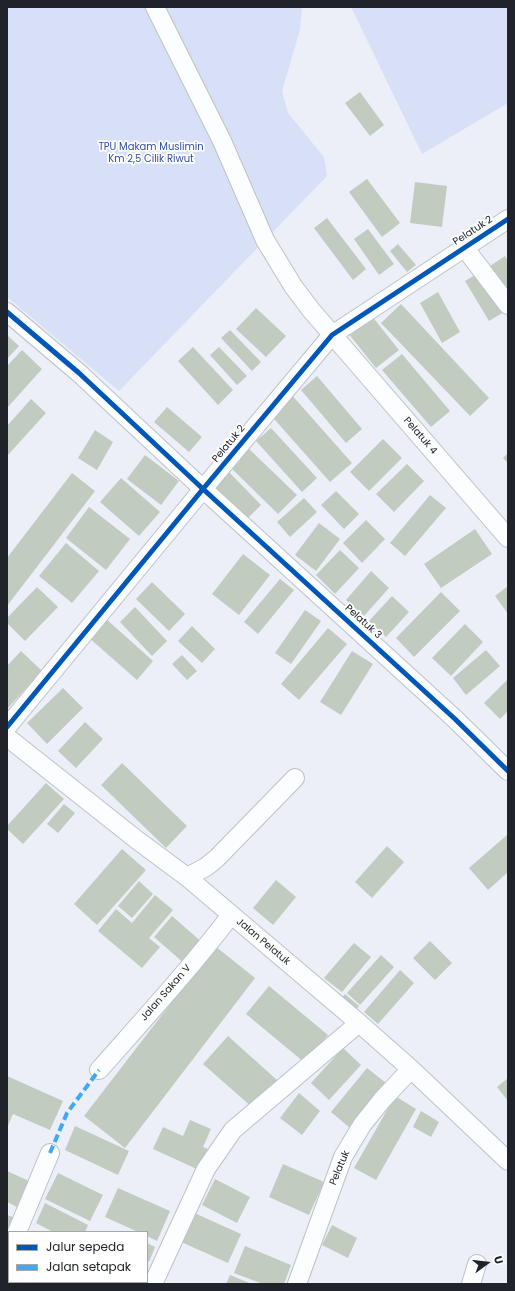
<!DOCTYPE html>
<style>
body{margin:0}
#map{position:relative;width:515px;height:1291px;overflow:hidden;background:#eceff8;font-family:Poppins,sans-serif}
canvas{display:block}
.frame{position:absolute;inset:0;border:8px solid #202329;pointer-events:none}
.legend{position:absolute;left:8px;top:1231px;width:140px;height:52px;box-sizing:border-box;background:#fff;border:1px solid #a6a7a9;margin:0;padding:5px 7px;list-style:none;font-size:12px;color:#202329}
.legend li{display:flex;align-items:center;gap:8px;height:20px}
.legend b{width:20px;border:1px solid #a6a7a9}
.north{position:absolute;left:467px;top:1243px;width:40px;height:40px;-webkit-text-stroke:3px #fff;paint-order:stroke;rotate:75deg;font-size:11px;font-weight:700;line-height:16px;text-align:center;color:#202329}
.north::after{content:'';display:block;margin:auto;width:14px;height:18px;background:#202329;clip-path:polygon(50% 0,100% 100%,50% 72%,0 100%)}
</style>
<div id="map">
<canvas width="515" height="1291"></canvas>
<div class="frame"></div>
<ul class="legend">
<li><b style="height:5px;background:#0057b8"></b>Jalur sepeda</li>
<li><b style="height:5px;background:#3fa9f5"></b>Jalan setapak</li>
</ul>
<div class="north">U</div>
</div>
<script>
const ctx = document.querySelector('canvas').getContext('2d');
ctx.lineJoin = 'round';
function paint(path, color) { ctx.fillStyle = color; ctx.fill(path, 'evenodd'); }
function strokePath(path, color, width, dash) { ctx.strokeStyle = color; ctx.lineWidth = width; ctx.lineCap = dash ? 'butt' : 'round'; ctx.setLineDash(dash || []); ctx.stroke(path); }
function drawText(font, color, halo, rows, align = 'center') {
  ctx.font = font + ' Poppins,sans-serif'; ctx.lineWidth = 3.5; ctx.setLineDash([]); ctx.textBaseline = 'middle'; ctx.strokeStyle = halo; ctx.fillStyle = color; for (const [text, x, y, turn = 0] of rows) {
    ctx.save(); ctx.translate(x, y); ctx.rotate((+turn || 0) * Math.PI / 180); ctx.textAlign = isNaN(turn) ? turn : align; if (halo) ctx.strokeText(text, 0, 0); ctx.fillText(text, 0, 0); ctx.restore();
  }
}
paint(new Path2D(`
 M7,7H302L300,30L282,91L288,113L324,157L327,176L119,391L7,297Z
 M351,7H508V103L422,154Z`), '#d7e0f6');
paint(new Path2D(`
 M360,92L384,125L370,136L345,103Z
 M367,179L400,223L382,237L349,192Z
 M415,182L447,186L442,227L410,223Z
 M327,218L366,269L353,280L314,228Z
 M368,229L394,264L379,275L354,239Z
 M398,244L416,265L407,272L390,251Z
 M505,256L508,261V295L490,266Z
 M480,272L504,312L489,321L465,281Z
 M438,292L460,332L442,343L420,303Z
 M401,304L489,398L470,416L381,323Z
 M256,308L286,336L266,357L236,329Z
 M371,315L399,350L376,368L348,333Z
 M230,330L261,362L252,371L221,338Z
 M7,335L19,346L7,359Z
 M193,347L233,390L218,405L178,361Z
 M219,347L247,376L237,385L210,355Z
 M22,350L42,369L7,408V366Z
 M402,354L450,411L431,427L382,370Z
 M317,376L362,429L346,443L301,390Z
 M290,393L352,463L330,482L268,412Z
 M31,399L46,413L7,456V426Z
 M167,407L202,437L189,452L154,422Z
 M271,428L317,478L302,492L256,441Z
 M95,430L113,442L97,470L78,458Z
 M383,439L402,458L369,491L350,472Z
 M246,446L297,495L278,514L228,465Z
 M508,453V463L503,458Z
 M145,455L179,481L161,505L127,479Z
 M407,464L424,481L394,512L376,494Z
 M227,470L261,505L245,521L211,486Z
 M72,473L95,491L7,606V558Z
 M121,478L160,512L139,536L100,502Z
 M336,491L359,514L344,529L321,505Z
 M430,495L446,508L405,556L390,543Z
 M304,498L317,512L290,537L277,522Z
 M89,507L130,539L106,570L66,538Z
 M366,520L385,539L362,563L343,543Z
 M319,523L340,539L316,571L295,555Z
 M475,529L492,554L441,588L424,564Z
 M66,543L99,571L72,603L39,576Z
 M340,550L359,568L335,594L316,575Z
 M243,554L270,575L239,615L212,594Z
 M371,571L389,588L364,616L346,600Z
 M280,579L294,590L258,634L244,622Z
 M152,582L185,614L169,631L136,599Z
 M508,586V614L495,596Z
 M37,587L58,607L25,641L7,623V618Z
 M441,592L460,611L414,657L396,638Z
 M392,596L409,612L386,637L369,621Z
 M135,607L167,641L152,656L120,622Z
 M305,610L321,621L291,664L275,653Z
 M105,618L153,661L137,680L88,637Z
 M465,624L483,642L451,676L432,658Z
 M192,626L215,649L202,663L178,641Z
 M328,628L347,644L299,700L281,684Z
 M486,650L500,666L466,695L453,678Z
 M21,651L42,671L7,709V666Z
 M352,651L373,664L341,715L320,702Z
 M182,655L197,671L187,680L172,664Z
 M508,679V711L500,719L484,703Z
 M63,688L83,708L47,744L27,723Z
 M85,722L103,739L76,768L58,751Z
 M122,763L187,826L166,848L101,785Z
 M46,783L64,799L23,844L7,829V826Z
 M64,804L75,813L58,833L47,824Z
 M507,835L508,836V872L488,890L469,868Z
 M387,846L404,862L372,898L355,882Z
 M122,849L146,870L97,925L74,904Z
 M276,880L296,897L273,925L253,908Z
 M139,881L153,894L132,918L118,906Z
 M155,895L173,910L149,938L160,947L142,968L98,931L116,909L132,923Z
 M172,916L204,944L186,965L154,937Z
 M430,941L452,963L435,980L413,958Z
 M354,943L371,957L342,992L324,978Z
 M215,946L255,978L125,1148L84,1116Z
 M381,955L394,967L360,1005L347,993Z
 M400,970L414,983L378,1024L364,1012Z
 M269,986L328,1035L305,1063L246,1014Z
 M345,994L359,1006L352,1015L338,1003Z
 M228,1036L277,1080L253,1108L203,1064Z
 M343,1048L361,1065L329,1100L311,1083Z
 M367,1068L386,1083L350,1128L331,1112Z
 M7,1076L63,1101L50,1130L13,1114L7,1128Z
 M508,1078V1101L497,1087Z
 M299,1093L320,1111L302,1135L280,1118Z
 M395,1096L416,1109L376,1180L354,1168Z
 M421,1111L439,1122L431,1137L413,1127Z
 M190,1120L211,1129L203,1147L208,1149L199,1170L153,1149L163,1127L183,1136Z
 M75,1126L129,1151L118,1175L65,1150Z
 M283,1164L324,1182L309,1215L269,1197Z
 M7,1171L29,1181L17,1207L7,1202Z
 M58,1173L103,1195L90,1221L45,1199Z
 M215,1179L250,1197L237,1223L202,1205Z
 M118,1188L170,1211L157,1241L147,1236V1232H138L105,1217Z
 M45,1203L88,1225L85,1232H53L36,1223Z
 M192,1212L241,1234L228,1263L179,1241Z
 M7,1215L15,1218L7,1237Z
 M332,1225L357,1238L348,1258L322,1245Z
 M147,1243L155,1247L149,1262L147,1261Z
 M245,1246L291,1265L284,1284H263L234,1273Z
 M230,1275L252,1284H226Z`), '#c1cbc0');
const minor = new Path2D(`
 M155,7L222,141L265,240L293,286L311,310L508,538
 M464,247L508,305
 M7,312L79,373L203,489L455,719L508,771
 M7,727L203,489L332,335L508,219
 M7,737L137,840L187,877L359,1023L411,1069L508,1161
 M187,877L206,867L217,858L295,778
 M99,1070C144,1019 190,969 231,915
 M17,1232L50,1153
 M7,1255L9,1250
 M153,1284L206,1169L233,1130L359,1023
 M297,1284L343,1157L362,1125L382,1100L411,1069
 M471,1284L477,1264`);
strokePath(minor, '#bec1c8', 20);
strokePath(minor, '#fcfdfe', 18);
strokePath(new Path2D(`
 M50,1153L67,1113L99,1070`), '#3fa9f5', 4, [8, 4]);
strokePath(new Path2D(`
 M7,312L79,373L203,489L455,719L508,771
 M7,727L203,489L332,335L508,219`), '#0057b8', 5);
drawText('10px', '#304fa6', '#fff', [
 ["TPU Makam Muslimin",151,147],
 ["Km 2,5 Cilik Riwut",151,159]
]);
drawText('10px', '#202329', '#fff', [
 ["Pelatuk 2",473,231,-33],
 ["Pelatuk 4",420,436,49],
 ["Pelatuk 2",229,444,-50],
 ["Pelatuk 3",363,622,42],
 ["Jalan Pelatuk",263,942,40],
 ["Jalan Sakan V",166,993,-49],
 ["Pelatuk",340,1168,-67]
]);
</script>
